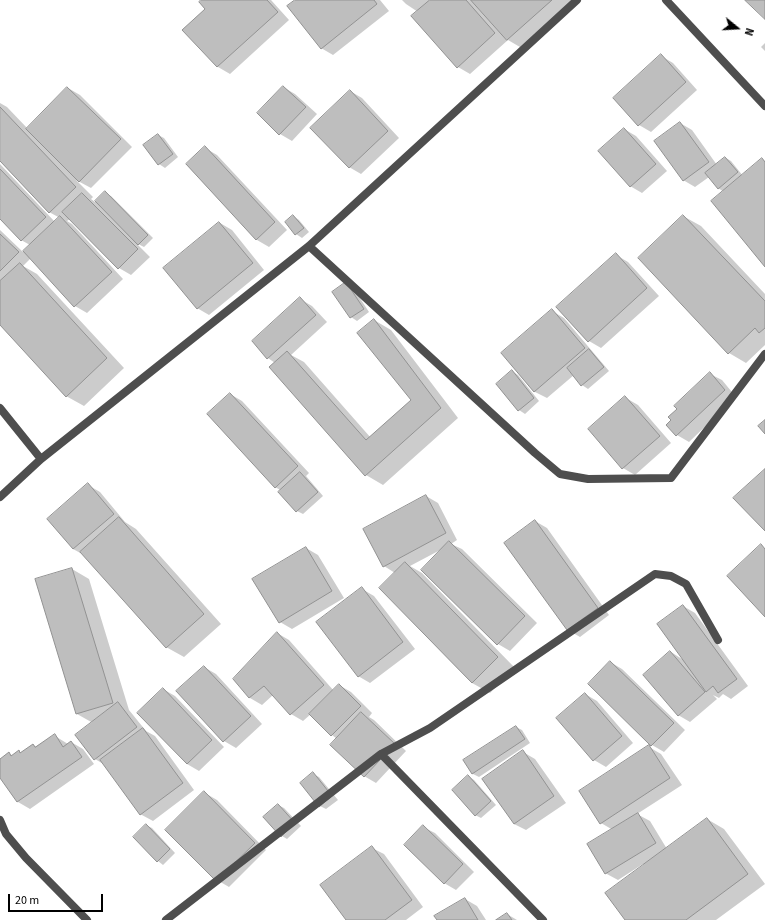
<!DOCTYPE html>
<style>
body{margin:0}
#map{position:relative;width:765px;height:920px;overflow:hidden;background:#fff;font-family:"Source Sans 3",sans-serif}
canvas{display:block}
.north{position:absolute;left:717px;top:8px;width:40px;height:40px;-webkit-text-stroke:3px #fff;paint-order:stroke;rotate:108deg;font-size:11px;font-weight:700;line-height:16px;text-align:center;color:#000}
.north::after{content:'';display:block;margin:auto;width:14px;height:18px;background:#000;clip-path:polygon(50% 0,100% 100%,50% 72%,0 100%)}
.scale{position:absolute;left:8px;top:894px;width:95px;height:18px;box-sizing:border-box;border:2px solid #000;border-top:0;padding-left:5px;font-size:12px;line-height:14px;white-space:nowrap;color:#000;-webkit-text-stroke:3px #fff;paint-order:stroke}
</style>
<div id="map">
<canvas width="765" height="920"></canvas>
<div class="north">N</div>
<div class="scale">20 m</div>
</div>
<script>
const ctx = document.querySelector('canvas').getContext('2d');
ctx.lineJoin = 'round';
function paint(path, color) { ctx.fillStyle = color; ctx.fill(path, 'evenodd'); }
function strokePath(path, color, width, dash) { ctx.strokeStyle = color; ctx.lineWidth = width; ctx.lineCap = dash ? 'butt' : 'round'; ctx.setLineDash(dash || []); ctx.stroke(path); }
paint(new Path2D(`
 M203,0H271L289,20L230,74L218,67L184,30L207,9Z
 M296,0H380L389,11L333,55L321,48Z
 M402,0H580L525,50L508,40L470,74L458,67L418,12L406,4Z
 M765,43V51L761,47Z
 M661,56L673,63L697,90L651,132L639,125Z
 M283,87L295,94L317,114L292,141L280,134Z
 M68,88L80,95L132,147L91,188L76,180L93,197L91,199L95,202L105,193L111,196L153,238L144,247L136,243L150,257L131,275L119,268L70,219L67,221L72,224L123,279L87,313L75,306L31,258L23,266L37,274L124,368L84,406L66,396L0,324V230L23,252L30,245L21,240L0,218V164L55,222L60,218L49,212L0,160V103L7,107L28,129Z
 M350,91L362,98L399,138L361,174L349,167Z
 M680,123L692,130L717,165L726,158L731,161L743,176L762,159L765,161V265L724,192L718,188L709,177L695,187L683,180Z
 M624,129L636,136L667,171L642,193L630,186Z
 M158,135L164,138L178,157L165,168L159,164Z
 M205,148L217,155L287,230L269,247L257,240L187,165Z
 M293,216L299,220L309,232L302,238L296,234L286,222Z
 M683,216L701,226L765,294V345L746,363L729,353Z
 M220,223L232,230L264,270L209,315L197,308Z
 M616,255L628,262L659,296L601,348L589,341Z
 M352,286L369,312L357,321L351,317L334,292Z
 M300,299L312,306L327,322L291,355L304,362L371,438L412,400L374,320L391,330L458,418L383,485L366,475L270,367L275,363L268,358L253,341Z
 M552,311L564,318L609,371L588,389L582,385L574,375L547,398L535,392L502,353Z
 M512,371L518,375L539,401L525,414L519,410Z
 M710,374L722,380L736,397L689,442L677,435L667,425L672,420L678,409Z
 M230,394L242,401L309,473L306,476L323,496L303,514L297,511L282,491L275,487Z
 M626,398L638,405L671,443L635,475L623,468Z
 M88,485L100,492L125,522L136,529L221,624L184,657L166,647L84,555L73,549Z
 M426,496L438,503L457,540L451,544L462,549L537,623L510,651L498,644L444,548L410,566L422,573L515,668L490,693L472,683L380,588L395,573L384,566Z
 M535,521L547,528L609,615L580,637L568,630Z
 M306,548L318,555L344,598L292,629L280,622Z
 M72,569L89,579L129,710L146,731L155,736L194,790L153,821L140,814L105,765L95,759L93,723L77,714Z
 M362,589L374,596L415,649L370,683L358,676Z
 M683,606L695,613L748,686L731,699L723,694L719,698L713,695L717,699L690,722L678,715L671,652L685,661Z
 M277,633L289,640L334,691L339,685L351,692L372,713L369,717L374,720L406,751L376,783L364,776L337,739L332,735L311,714L303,721L291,714L273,695L262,705L250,698L234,679Z
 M610,662L622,669L685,730L664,752L652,745Z
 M204,667L216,674L262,724L236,748L224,741Z
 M163,689L175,696L224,747L199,771L187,764Z
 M585,694L597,701L633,743L606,767L594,760Z
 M516,727L522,730L530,743L479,777L473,774L464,761Z
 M55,736L68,744L71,742L83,749L94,764L30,809L18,802L0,776V760L9,753L13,756L19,752L22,753L33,745L37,747Z
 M649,747L661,754L682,785L637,814L650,821L667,849L707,819L724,829L765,884L716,920H626L644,866L643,864L618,880L605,873L613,830L601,823Z
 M523,752L535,759L566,803L526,830L514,824Z
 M313,774L319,777L338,800L326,809L320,806Z
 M468,776L474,780L496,805L481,818L475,815Z
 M205,793L217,800L266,850L229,887L217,880Z
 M278,805L284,808L301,826L287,839L282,836Z
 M146,825L152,828L175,853L163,865L158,861L134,837Z
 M423,827L435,833L474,872L456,890L444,883Z
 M372,848L384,854L423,907L406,920H347Z
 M465,899L477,906L486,920H438Z
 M507,914L517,920H498Z`), '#0003');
const building = new Path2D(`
 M201,0H267L278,12L217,67L182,30L205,9L199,2Z
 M295,0H374L377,4L321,49L287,6Z
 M430,0H466L495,33L457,68L411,16Z
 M471,0H552L507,40Z
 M745,0H765V19Z
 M661,54L686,82L638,126L613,98Z
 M283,86L306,107L279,135L257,113Z
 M67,87L121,139L79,182L26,129Z
 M350,90L388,131L349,168L310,128Z
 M0,107L76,187L49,213L0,161Z
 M680,122L709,162L683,181L654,141Z
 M624,128L656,164L630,187L598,151Z
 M158,134L173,154L158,165L143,145Z
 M205,146L275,222L256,240L186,164Z
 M725,157L738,172L718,189L705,173Z
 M762,158L765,162V267L711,201Z
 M0,169L46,217L21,241L0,219Z
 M105,191L148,235L138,245L95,201Z
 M82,193L138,249L118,269L62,212Z
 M293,215L304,228L295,235L285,222Z
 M683,215L765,301V328L759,333L755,328L728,354L638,258Z
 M60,216L112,272L74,307L23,251Z
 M219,222L253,263L197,309L163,268Z
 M0,234L19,252L0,271Z
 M616,253L647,288L588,342L556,307Z
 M20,263L107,358L66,397L0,325V281Z
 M346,282L364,309L350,318L332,292Z
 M300,297L316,315L267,359L252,341Z
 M552,309L585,348L534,392L501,353Z
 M374,319L441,408L365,476L269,367L287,351L366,440L411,400L357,333Z
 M589,349L604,367L581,386L567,368Z
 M512,370L534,398L518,411L496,384Z
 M710,372L725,390L676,436L666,425L671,420L668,417L677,409L674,406Z
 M230,393L298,466L275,488L207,414Z
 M625,396L660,436L622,469L588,429Z
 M765,420V434L758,426Z
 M765,469V531L733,498Z
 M300,472L318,492L296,512L278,492Z
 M88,483L114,514L73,549L47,519Z
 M426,495L446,533L383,567L363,529Z
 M119,517L204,614L166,648L80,552Z
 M535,520L598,608L567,630L504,543Z
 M449,541L525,616L497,645L421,570Z
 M761,544L765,549V617L727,576Z
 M306,547L332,591L279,623L252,579Z
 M405,562L498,657L472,683L379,588Z
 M72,568L113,703L76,714L35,579Z
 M362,587L403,642L358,677L316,622Z
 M683,605L737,679L718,693L713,686L706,692L657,624Z
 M277,632L324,685L290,715L264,686L249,698L233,679Z
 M670,651L705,692L678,716L643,675Z
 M610,661L674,723L651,746L588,684Z
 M204,666L251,716L223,742L176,691Z
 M339,684L361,706L331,736L309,714Z
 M163,688L212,740L187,764L137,713Z
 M585,693L622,736L593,761L556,718Z
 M118,702L137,727L94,760L75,735Z
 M361,712L395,744L364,777L330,745Z
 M516,726L525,739L472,774L463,760Z
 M143,728L183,783L140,815L100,760Z
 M55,734L63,747L71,741L82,757L17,802L0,778V759L9,752L11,756L19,750L20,753L33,744L35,747Z
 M649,745L670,778L600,824L579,791Z
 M523,750L554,796L514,824L482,779Z
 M313,772L332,796L319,807L300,783Z
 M468,775L491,801L475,816L452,790Z
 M204,791L255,843L216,881L165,830Z
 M278,804L295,823L281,837L263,817Z
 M638,813L656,843L605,874L587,844Z
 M707,818L748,874L686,920H625L605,893Z
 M146,824L170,849L157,862L133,837Z
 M423,825L463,864L444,884L404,845Z
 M372,846L412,900L385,920H346L320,885Z
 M465,898L478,920H437L434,916Z
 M507,913L512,920H496Z`);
paint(building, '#bebebe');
strokePath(building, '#929292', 1);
strokePath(new Path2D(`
 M666,0L765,106
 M309,246L535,453L560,474L588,479L671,478L765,354
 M0,408L41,459
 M0,497L41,459L309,246L577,0
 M381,754L543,920
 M0,820L6,834L26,858L87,920
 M166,920L381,754L430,728L655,574L671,576L686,584L718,640`), '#4e4e4e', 8);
</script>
